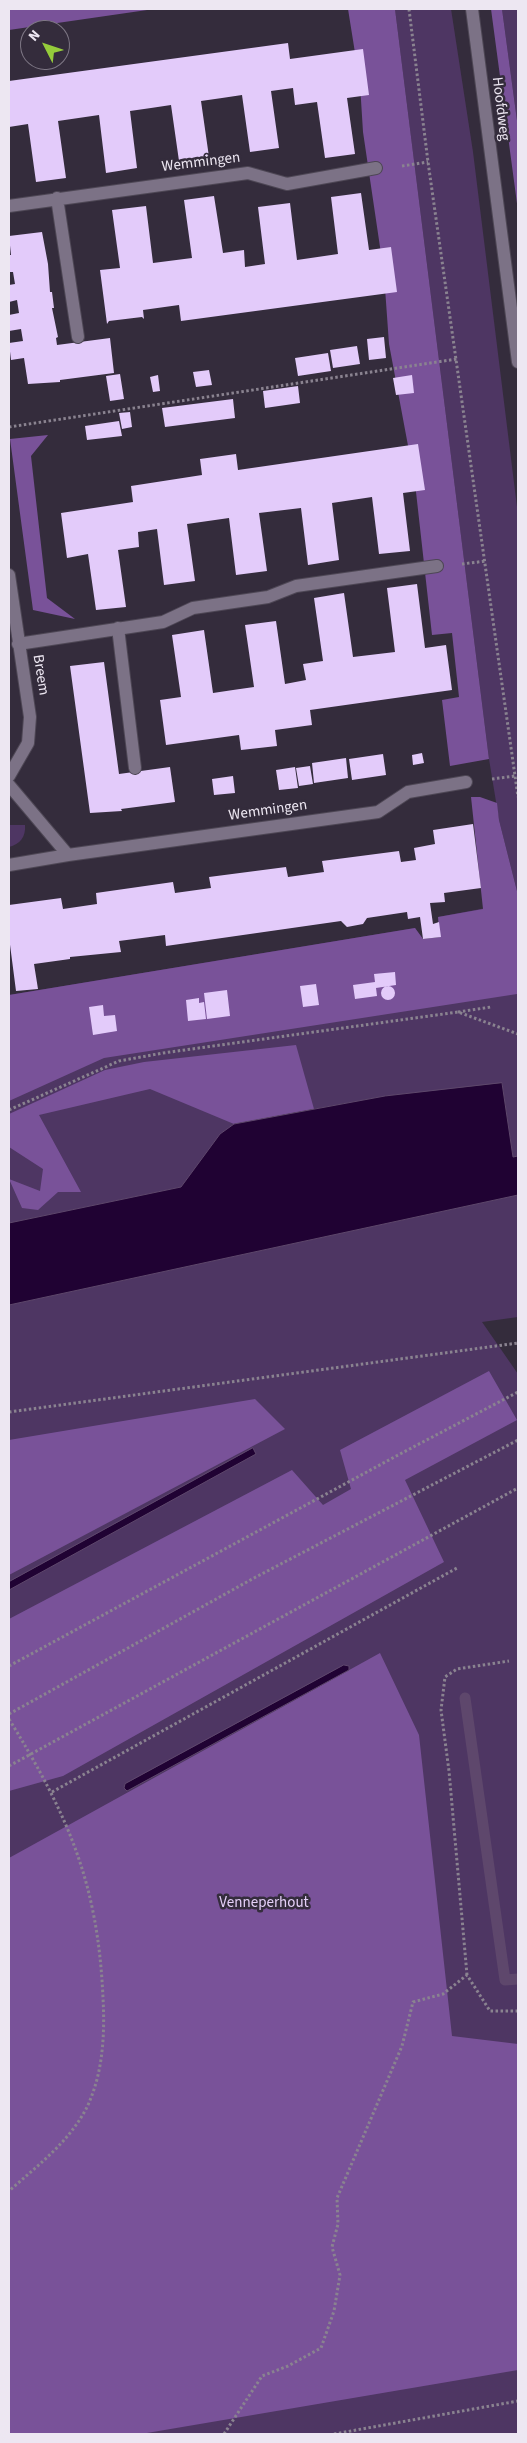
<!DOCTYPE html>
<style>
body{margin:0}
#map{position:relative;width:527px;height:2443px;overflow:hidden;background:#342c3c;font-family:"Source Sans 3",sans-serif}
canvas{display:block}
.frame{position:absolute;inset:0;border:10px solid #ede7f2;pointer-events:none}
.north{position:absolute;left:20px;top:20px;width:50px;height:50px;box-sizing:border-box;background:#342c3c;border:1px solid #7e7785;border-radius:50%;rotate:311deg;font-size:14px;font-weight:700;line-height:20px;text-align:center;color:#ede7f2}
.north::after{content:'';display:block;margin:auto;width:18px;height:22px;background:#95cc3b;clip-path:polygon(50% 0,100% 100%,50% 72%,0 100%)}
</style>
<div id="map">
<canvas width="527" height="2443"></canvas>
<div class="frame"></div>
<div class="north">N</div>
</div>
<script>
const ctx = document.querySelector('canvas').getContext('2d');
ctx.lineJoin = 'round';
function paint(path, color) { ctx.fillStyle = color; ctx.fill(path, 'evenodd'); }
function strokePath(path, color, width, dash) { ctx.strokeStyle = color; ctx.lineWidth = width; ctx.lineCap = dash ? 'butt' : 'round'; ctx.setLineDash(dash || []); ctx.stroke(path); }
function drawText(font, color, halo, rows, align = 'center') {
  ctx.font = font + ' "Source Sans 3",sans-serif'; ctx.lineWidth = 5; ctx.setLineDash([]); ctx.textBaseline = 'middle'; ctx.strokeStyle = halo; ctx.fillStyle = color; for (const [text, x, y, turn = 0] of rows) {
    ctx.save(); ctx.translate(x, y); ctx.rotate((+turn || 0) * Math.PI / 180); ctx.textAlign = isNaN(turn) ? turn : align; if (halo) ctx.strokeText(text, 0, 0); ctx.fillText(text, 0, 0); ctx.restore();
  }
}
paint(new Path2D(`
 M395,9H451L473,152L518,515V895L499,820L489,759Z
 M502,9H517L518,128Z
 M9,825H25C26,837 20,844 9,847Z
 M518,902V1156L513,1157L502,1083L385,1096L264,1118L181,1187L9,1223V995L415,928L423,939L440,938L438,917Z
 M518,1195V1317L482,1322L518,1374V2434H9V1305Z`), '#4e3663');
paint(new Path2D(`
 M9,9H154L9,30Z
 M348,9H395L489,759L450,766L442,700L459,697L452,633L432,635L415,483L389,344L384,274L363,132L360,84Z
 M491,9H502L518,128V211Z
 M48,435L31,456L47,598L75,619L33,610L10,439Z
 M471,797H480L497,803L499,820L518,895L517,994L104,1058L9,1101V995L415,928L423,939L440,937L438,917L483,909Z
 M296,1045L314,1109L234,1124L150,1089L39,1115L81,1192H58L38,1210L22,1208L9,1179L40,1191L43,1169L9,1147V1114L105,1070L144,1062Z
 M489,1371L517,1420L405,1480L444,1562L63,1776L9,1791V1619L292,1470L323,1505L351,1489L340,1450Z
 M255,1399L285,1429L9,1575V1440Z
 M380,1653L419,1735L452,2036L518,2044V2370L141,2434H9V1858Z`), '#795299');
const water = new Path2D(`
 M502,1083L513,1157L518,1156V1195L9,1305V1223L181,1187L220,1134L234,1124L385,1096Z
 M253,1448L256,1454L9,1590V1582Z
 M344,1665L349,1666V1670L127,1791L124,1788L125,1784Z`);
paint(water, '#200233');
strokePath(water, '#5e476c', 1);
strokePath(new Path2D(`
 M465,1698L505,1980L518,1979`), '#5e476c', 11);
paint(new Path2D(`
 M288,43L290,59L363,49L369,95L347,98L355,154L325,158L317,102L295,105L293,88L271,91L279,148L250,152L242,95L222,98L201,101L209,157L179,161L171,105L151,108L130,111L137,168L106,173L99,115L58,121L66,178L36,182L28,124L9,127V81Z
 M361,193L369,250L391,247L397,292L181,321L179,305L143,310L144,319L142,317L109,321L107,324L100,270L120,268L112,210L146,206L153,263L192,258L184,200L214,196L223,253L244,250L245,267L265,264L258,207L290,203L297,260L338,254L331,197Z
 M42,232L48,264L50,292H52L54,308H52L58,337L56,338L57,345L110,338L114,373L60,380V382L28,384L24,358L11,360L9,343L23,341L21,329L9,331V315L19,313L17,300L9,302V285L15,284L13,272H9V255H11L9,236Z
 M384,337L386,358L369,360L367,339Z
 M357,346L360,364L333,368L330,350Z
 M328,353L331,371L298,376L295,358Z
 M209,370L212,385L196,387L193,372Z
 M120,374L124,399L110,401L106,376Z
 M158,375L160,391L153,392L150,377Z
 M412,375L414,393L396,395L393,378Z
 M298,386L300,403L265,408L263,391Z
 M233,399L235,418L165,427L162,408Z
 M130,412L132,427L122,429L119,413Z
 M119,421L122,436L87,440L85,426Z
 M418,444L425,490L403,493L410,551L379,554L372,497L332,503L339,560L308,565L301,508L259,513L267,571L236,575L229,518L187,524L195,581L164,585L157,529L138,532L139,547L118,550L126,607L96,610L88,554L67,558L61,513L133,502L131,486L202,475L200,459L236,454L238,470Z
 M417,584L425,648L446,645L452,690L310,710L312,725L275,730L277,746L241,750L239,735L166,745L160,700L181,697L172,635L204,630L213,693L233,690L254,687L245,625L276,621L285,684L306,680L303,664L323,661L314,598L344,593L353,657L395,652L387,588Z
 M104,662L119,774L170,767L175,802L121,809L122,811L90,813L70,666Z
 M422,753L424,763L413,765L412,755Z
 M383,754L386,775L352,780L349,759Z
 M346,758L348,778L314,783L312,763Z
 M310,766L313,784L299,786L296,768Z
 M295,767L298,788L279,790L276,770Z
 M233,776L235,793L214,795L212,779Z
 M473,824L481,888L444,893L445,902L430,903L433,924L439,922L441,937L423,939L420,917L408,919L407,912L367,918L363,924L347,927L341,921L166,946L165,935L119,941L121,952L70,957V959L34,964L38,989L16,991L9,937V905L61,898L63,909L97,904L96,893L173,882L175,893L211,888L209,877L286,867L288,877L324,872L322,861L399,851L401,862L416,860L414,848L435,844L433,830Z
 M395,972L396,985L376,988L377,996L355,999L353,985L375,982L374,974Z
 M316,984L319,1005L303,1007L300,986Z
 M381 993a7 7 0 1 1 14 0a7 7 0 1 1-14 0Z
 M227,990L230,1016L207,1019L204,993Z
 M199,998V1003L204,1002L206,1019L188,1021L186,1000Z
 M103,1005L104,1016L115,1015L117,1031L93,1035L89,1007Z`), '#e3cbfa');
const minor = new Path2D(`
 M472,9L518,362
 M57,198L78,337
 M9,206L248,173L287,184L376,168
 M9,575L30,717L28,743L9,776
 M118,628L135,768
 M18,644L163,622L193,608L268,597L296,586L437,566
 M9,785L68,855L378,812L408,792L466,782
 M9,865L68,855`);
strokePath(minor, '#4e4755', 14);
strokePath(new Path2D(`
 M409,9L428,162L518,797
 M402,166L428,162
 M9,427L457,359
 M462,564L486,561
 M492,779L515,776
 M458,1012L491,1007
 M9,1110L119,1061L163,1053L458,1012L518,1034
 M9,1412L518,1343
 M9,1666L400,1454L518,1392
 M9,1714L254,1578L518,1440
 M9,1719C68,1815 98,1883 103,1998C105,2035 103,2075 86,2109C68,2143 37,2166 9,2191
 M9,1766L518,1488
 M52,1792L457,1568
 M467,1975L449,1771L441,1710L445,1677L457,1669L509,1661
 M224,2434L262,2376L288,2366L321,2348L334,2311L340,2275L332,2247L338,2224L337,2198L402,2046L413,2002L443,1994L467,1975L490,2011H518
 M334,2434L518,2401`), '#8a8390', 3, [2.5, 2.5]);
strokePath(minor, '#7c7286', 12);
drawText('15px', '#ede7f2', '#342c3c', [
 ["Hoofdweg",500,109,83],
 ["Wemmingen",201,163,-7],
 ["Breem",40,675,81],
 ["Wemmingen",268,811,-8]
]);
drawText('15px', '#e5d0f8', '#342c3c', [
 ["Venneperhout",264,1904]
]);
</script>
